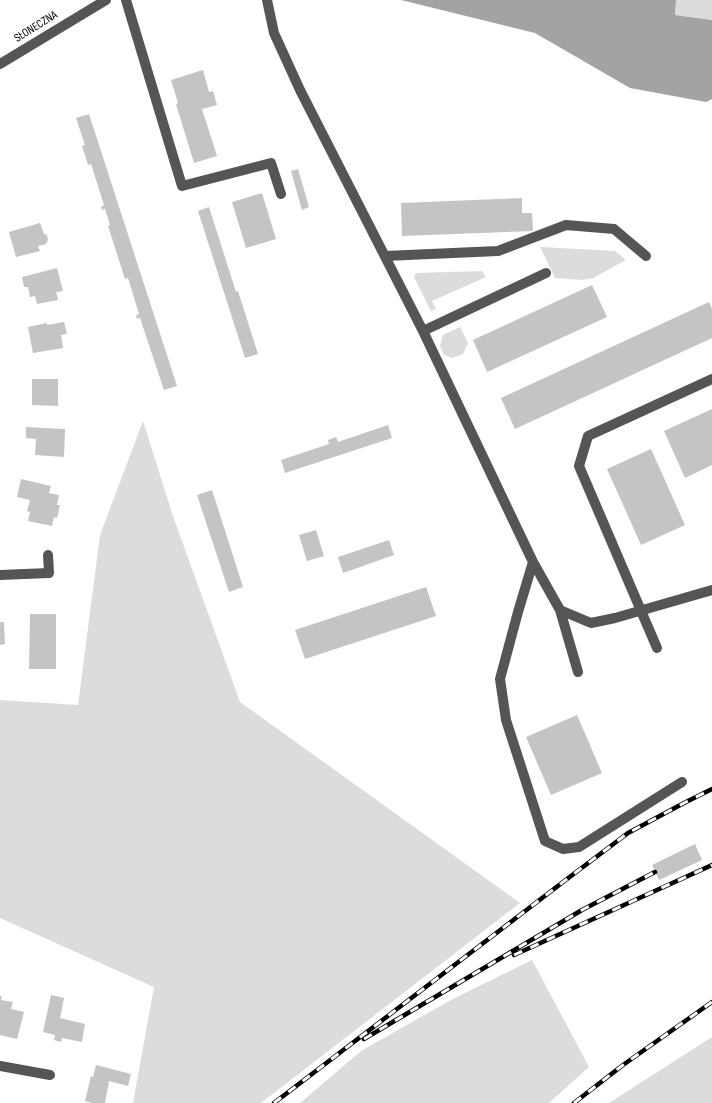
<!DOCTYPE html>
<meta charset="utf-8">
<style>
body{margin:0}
canvas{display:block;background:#fff}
</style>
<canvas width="712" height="1103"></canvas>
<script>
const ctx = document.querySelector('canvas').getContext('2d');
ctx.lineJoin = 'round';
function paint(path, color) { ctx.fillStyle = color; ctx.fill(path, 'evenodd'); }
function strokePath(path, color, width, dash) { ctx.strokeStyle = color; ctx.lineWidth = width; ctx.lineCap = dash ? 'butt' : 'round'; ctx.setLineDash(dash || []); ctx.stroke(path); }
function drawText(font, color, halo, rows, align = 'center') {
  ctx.font = font + ' "Sofia Sans Condensed",sans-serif'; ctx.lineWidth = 3; ctx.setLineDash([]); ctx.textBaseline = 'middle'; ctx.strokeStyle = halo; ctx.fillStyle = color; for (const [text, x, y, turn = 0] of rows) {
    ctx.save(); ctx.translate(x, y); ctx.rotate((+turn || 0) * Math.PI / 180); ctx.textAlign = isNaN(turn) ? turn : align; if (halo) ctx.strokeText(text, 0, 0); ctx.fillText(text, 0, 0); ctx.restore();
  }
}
paint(new Path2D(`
 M676,0H712V20L675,15Z
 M540,247L615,251L626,260L593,278L583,280L555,278Z
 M482,271L486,277L432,301L436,309L431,311L414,277L416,273Z
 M460,327L468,343L463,354L452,358L444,355L440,346L443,335Z
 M143,421L173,516L240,702L520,903L261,1103H133L154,987L0,918V700L78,705L100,535Z
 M532,960L589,1067L549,1103H300L361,1051L449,1001Z
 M712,1037V1103H609L623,1094Z`), '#dcdcdc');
paint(new Path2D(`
 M401,0H676L675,15L712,20V99L706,102L630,88L535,33Z`), '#a3a3a3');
paint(new Path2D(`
 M203,70L209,92L213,91L217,105L202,109L217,156L194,163L176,104L178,103L171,80Z
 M89,114L177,386L164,390L140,318L137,319L136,315L139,314L128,278L125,279L108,226L110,225L105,209L102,210L101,207L104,205L91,164L88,165L82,146L85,145L76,118Z
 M298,169L309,207L302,210L291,171Z
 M262,193L276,239L246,248L232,202Z
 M522,198V213H532L533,231L402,236L401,203Z
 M209,207L236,292L238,291L258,354L245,358L198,211Z
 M40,223L44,234L47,235L48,240L46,244L38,246L40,251L16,257L9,232Z
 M57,268L63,291L56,292L58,300L37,304L35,296L30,297L28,287H24L22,277Z
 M592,285L607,317L487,372L473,340Z
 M709,302L712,309V338L515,429L501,398Z
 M64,322L67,334L61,335L63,348L33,353L28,327L47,323V325Z
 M32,379H58V406L32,405Z
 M712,409V465L685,478L664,431Z
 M388,425L392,438L285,473L281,460L329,444L328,440L336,437L338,442Z
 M26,427L65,429L64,457L35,455L36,439L26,438Z
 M651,449L685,525L641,545L607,469Z
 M21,479L51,486L49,493L59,495L57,505H60L57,518L54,517L52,526L28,521L30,512L27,511L30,500L17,497Z
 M212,490L243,587L229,592L197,495Z
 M316,530L324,556L307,561L299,535Z
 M389,540L394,555L343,573L338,557Z
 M426,587L436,616L305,659L295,630Z
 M30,614H56V669H29Z
 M0,622H4L5,644L0,645Z
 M577,715L602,773L551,795L526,737Z
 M695,844L702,860L659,880L652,865Z
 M51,995L64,998L60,1018L85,1024L82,1042L62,1038L61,1042L54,1040L55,1035L43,1032Z
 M0,996H2L1,1000L13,1002L11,1009L24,1012L17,1039L0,1035Z
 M96,1065L131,1074L128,1086L109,1081L105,1103H92L85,1101L91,1076L93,1077Z`), '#c4c4c4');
strokePath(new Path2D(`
 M126,0L182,186L271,163L281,194
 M267,0L274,33L300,90L423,331L533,562L560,610L578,672
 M0,64L106,0
 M385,256L498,251L566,225L614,229L646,256
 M423,331L546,273
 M533,562L518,612L500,679L506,720L545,841L563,849L579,847L682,782
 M0,575L49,573L48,555
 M560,610L591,623L615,618L712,590
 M657,648L579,466L588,436L712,379
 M0,1066L50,1075`), '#555', 10);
const rail = new Path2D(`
 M514,955L712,865
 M364,1039L582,910L655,872
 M274,1103L567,879L628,833L684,803L712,789
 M574,1103L623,1065L712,1002`);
strokePath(rail, '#000', 4.5);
strokePath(rail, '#fff', 3, [9]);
drawText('12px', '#000', '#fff', [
 ["SŁONECZNA",36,27,-32]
]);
</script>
